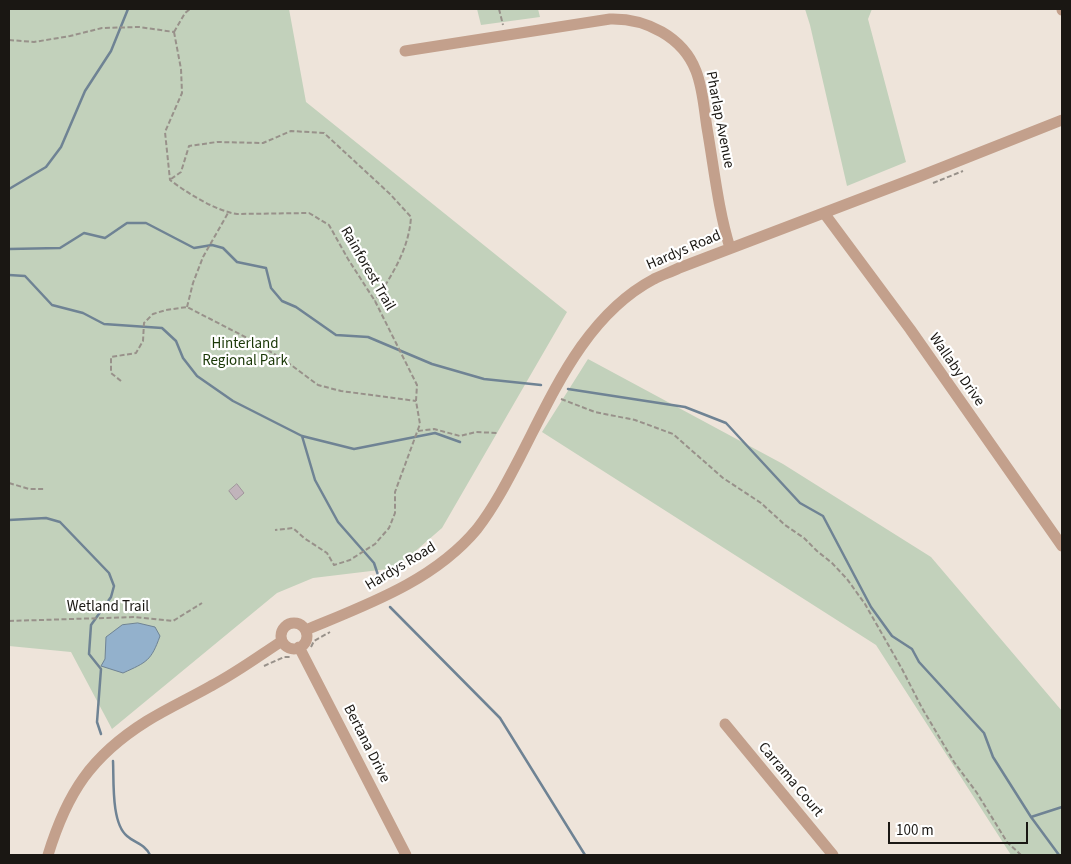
<!DOCTYPE html>
<style>
body{margin:0}
#map{position:relative;width:1071px;height:864px;overflow:hidden;background:#eee4da;font-family:"Source Sans 3",sans-serif}
canvas{display:block}
.frame{position:absolute;inset:0;border:10px solid #1a1713;pointer-events:none}
.scale{position:absolute;left:888px;top:822px;width:140px;height:22px;box-sizing:border-box;border:2px solid #1a1713;border-top:0;padding-left:6px;font-size:15px;line-height:18px;white-space:nowrap;color:#1a1713;-webkit-text-stroke:4px #fff;paint-order:stroke}
</style>
<div id="map">
<canvas width="1071" height="864"></canvas>
<div class="frame"></div>
<div class="scale">100 m</div>
</div>
<script>
const ctx = document.querySelector('canvas').getContext('2d');
ctx.lineJoin = 'round';
function paint(path, color) { ctx.fillStyle = color; ctx.fill(path, 'evenodd'); }
function strokePath(path, color, width, dash) { ctx.strokeStyle = color; ctx.lineWidth = width; ctx.lineCap = dash ? 'butt' : 'round'; ctx.setLineDash(dash || []); ctx.stroke(path); }
function drawText(font, color, halo, rows, align = 'center') {
  ctx.font = font + ' "Source Sans 3",sans-serif'; ctx.lineWidth = 4.5; ctx.setLineDash([]); ctx.textBaseline = 'middle'; ctx.strokeStyle = halo; ctx.fillStyle = color; for (const [text, x, y, turn = 0] of rows) {
    ctx.save(); ctx.translate(x, y); ctx.rotate((+turn || 0) * Math.PI / 180); ctx.textAlign = isNaN(turn) ? turn : align; if (halo) ctx.strokeText(text, 0, 0); ctx.fillText(text, 0, 0); ctx.restore();
  }
}
paint(new Path2D(`
 M9,9H289L306,102L567,312L442,528L396,568L313,578L277,593L112,729L71,652L9,646Z
 M477,9H538L540,17L481,25Z
 M805,9H872L868,19L906,162L847,186L810,25Z
 M588,359L783,464L931,557L1062,711V855H1011L876,645L542,432Z`), '#c2d1bb');
const water = new Path2D(`
 M138,623L155,627L160,636C151,661 147,662 123,673L101,666L105,659L106,637L122,625Z`);
paint(water, '#93b1cc');
strokePath(water, '#6f8394', 1);
strokePath(new Path2D(`
 M9,189L46,167L61,147L85,91L111,51L128,9
 M9,249L60,248L84,233L105,238L127,223H146L194,248L212,245L223,248L237,262L266,268L271,288L282,301L296,307L336,335L368,337L432,364L484,379L541,385
 M9,275L25,276L52,305L83,313L104,324L162,328L176,341L183,358L197,376L233,401L302,436L354,449L435,433L460,442
 M568,389L685,407L726,423L800,503L823,516L871,607L892,636L912,649L919,662L984,733L993,757L1031,817L1059,855
 M302,436L315,480L338,522L374,563L381,584
 M9,520L46,518L60,522L109,573L114,586L111,597L91,625L89,654L101,669
 M390,607L500,718L585,855
 M101,734L97,722L101,669
 M113,761C114,780 111,823 127,836C135,843 146,845 150,855
 M1031,817L1062,807`), '#6f8394', 2.5);
const building = new Path2D(`
 M237,484L244,493L236,500L229,491Z`);
paint(building, '#c1b4bb');
strokePath(building, '#a0949b', 1);
strokePath(new Path2D(`
 M499,9L503,25
 M174,32L181,69L182,93L165,132L170,180C187,193 216,211 237,214L309,213L329,225L348,259L375,301L417,385L416,401L420,424L395,492V513L389,528L375,544L350,560L334,565L327,553L304,538L293,528L275,530
 M174,32L185,13L190,9
 M9,40L34,42L70,36L102,28L139,27L174,32
 M171,179L181,172L189,146L217,142L263,143L291,131L324,133L390,194L411,217C409,249 392,275 375,301
 M933,183L963,171
 M187,307L193,283L203,257L228,213
 M121,381L111,373V357L136,353L143,341L144,323L153,314L166,310L187,307L253,341L287,362L318,385L341,391L416,401
 M561,399L595,412L635,420L673,434L723,478L761,503L785,525L804,538L817,551L832,563L847,579L865,604L902,669L922,708L954,762L977,793L1007,842L1021,855
 M418,431L434,429L460,436L476,432L497,433
 M9,483L29,489H44
 M9,621L135,617L173,621L202,603
 M311,647L314,641L330,632
 M264,666L284,657H292`), '#98918a', 2, [5, 2.5]);
strokePath(new Path2D(`
 M1062,9V10
 M405,51L610,19C646,18 683,37 696,71C703,89 704,109 707,128C714,168 718,209 730,248
 M824,213L910,329L1062,546
 M281 636a13 13 0 1 1 26 0a13 13 0 1 1-26 0Z
 M306,630C366,605 434,581 477,529C494,507 507,482 520,457C554,391 586,315 654,279C662,275 671,272 679,268L918,177L1062,120
 M299,647L406,855
 M725,724L833,855
 M48,855C67,793 91,756 147,721C168,708 190,698 211,686C236,673 259,656 282,641`), '#c3a08c', 11);
drawText('15px', '#1a1713', '#fff', [
 ["Pharlap Avenue",719,120,79],
 ["Hardys Road",684,251,-23],
 ["Rainforest Trail",367,269,60],
 ["Wallaby Drive",956,370,55],
 ["Hardys Road",401,567,-31],
 ["Wetland Trail",108,608],
 ["Bertana Drive",366,744,63],
 ["Carrama Court",790,780,50]
]);
drawText('15px', '#193706', '#fff', [
 ["Hinterland",245,345],
 ["Regional Park",245,362]
]);
</script>
